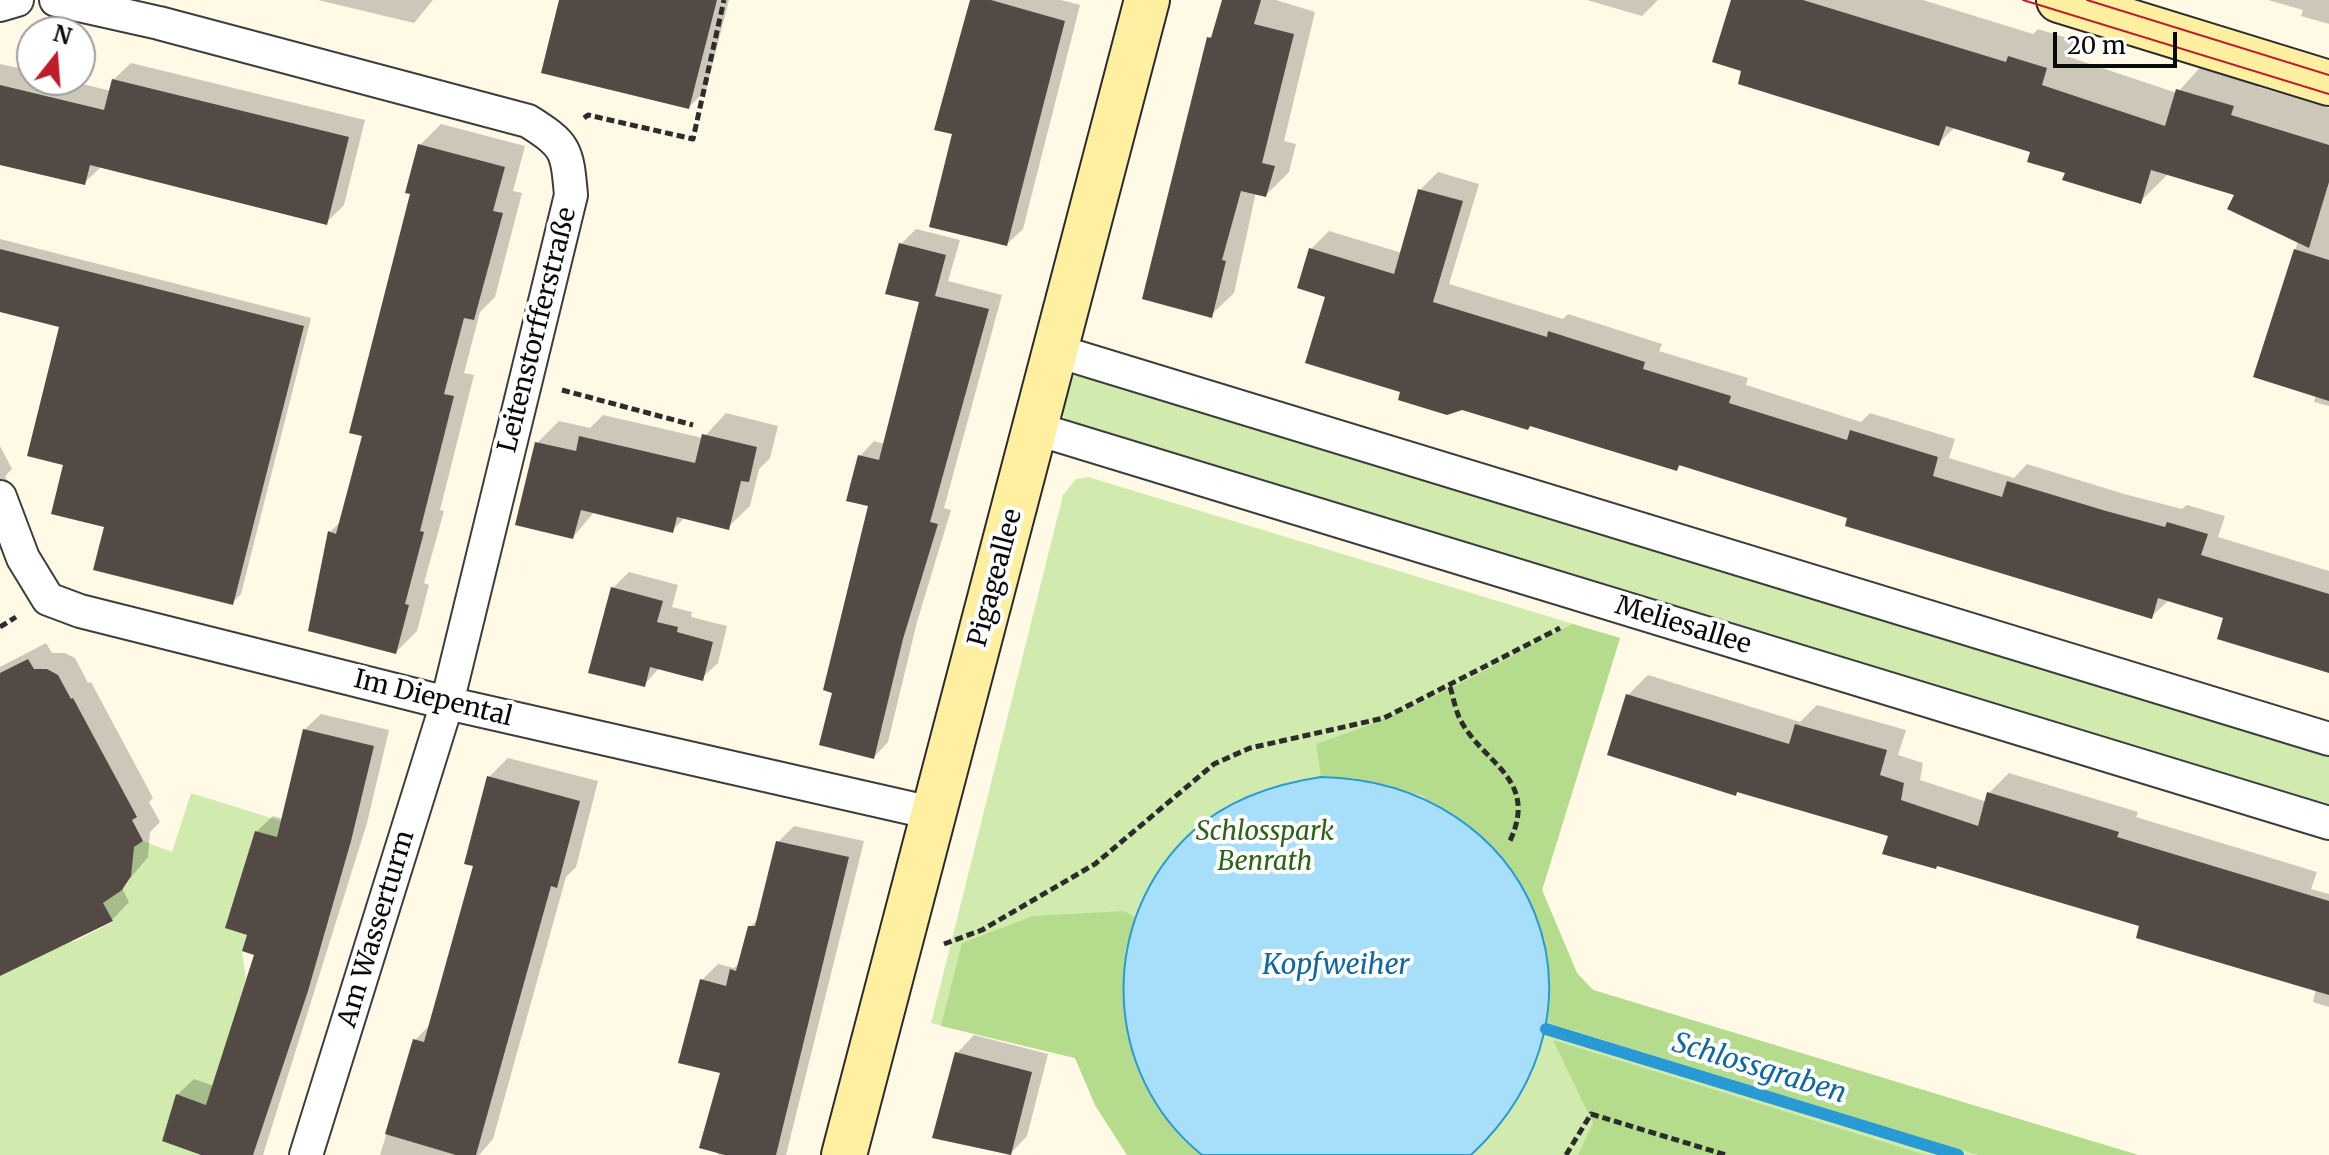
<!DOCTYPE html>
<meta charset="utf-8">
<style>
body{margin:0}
#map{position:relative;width:2329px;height:1155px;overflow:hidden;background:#fff9e6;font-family:Merriweather,serif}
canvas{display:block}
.north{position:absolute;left:16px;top:16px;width:80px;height:80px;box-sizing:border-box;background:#fff;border:2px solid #9d9d9d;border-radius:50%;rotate:17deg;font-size:22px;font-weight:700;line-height:32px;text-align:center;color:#0a0a0a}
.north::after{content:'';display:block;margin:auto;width:28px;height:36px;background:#c01b2c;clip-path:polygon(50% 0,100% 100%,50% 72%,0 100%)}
.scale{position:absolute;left:2053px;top:32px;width:124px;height:36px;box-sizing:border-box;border:4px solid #0a0a0a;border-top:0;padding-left:10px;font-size:24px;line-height:28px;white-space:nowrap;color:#0a0a0a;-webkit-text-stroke:6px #fff;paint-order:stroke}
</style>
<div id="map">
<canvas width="2329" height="1155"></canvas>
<div class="north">N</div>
<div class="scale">20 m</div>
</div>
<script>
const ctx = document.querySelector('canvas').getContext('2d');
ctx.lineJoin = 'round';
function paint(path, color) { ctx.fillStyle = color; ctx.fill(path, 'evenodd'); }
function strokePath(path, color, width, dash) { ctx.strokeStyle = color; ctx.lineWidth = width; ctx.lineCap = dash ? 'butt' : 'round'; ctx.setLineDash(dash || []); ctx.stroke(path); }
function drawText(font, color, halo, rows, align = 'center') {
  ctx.font = font + ' Merriweather,serif'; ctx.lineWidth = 8; ctx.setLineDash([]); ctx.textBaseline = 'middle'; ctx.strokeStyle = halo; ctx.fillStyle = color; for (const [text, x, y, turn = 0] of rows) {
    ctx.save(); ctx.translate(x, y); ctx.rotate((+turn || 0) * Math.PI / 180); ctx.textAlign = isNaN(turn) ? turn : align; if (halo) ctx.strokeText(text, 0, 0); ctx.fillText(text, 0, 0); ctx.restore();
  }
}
paint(new Path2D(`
 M1087,373L2329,749V810L1067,423L1061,412L1073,376Z
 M1088,477L1620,638L1542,890L1577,973L1593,990L2138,1155H1127L1095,1105L1075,1058L931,1023L1063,495L1076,479Z
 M191,793L281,821L277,837L255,831L226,928L247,935L242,951L246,979L219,1066L234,1115L176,1094L162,1141L201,1155H0V971L70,939L73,942L113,922L102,901C128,892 135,874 128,849L143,841L172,852Z`), '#d1ebae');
paint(new Path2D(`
 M1572,624L1620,638L1542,890L1577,973L1593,990L2138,1155H1978L1546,1022L1549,993L1424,796L1356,778L1321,777L1316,744C1412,713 1484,671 1572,624Z
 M1124,911L1135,917L1125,951L1188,1144L1202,1155H1127L1095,1105L1075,1058L941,1026L962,943L1033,916Z
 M1553,1040L1926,1155H1578L1593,1123Z`), '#b5dc8d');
const water = new Path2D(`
 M1321,777C1533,781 1628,1008 1471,1155H1202C1101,1074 1097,918 1193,831C1229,799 1274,784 1321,777Z`);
paint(water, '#a7dffa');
strokePath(water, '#2a9ad5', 2);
paint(new Path2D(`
 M318,0H433L414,23Z
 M562,0H729L706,90L689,107Z
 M972,0H1061L1080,5L1023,229L1007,244L954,133L936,128Z
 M1224,0H1276L1315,12L1284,141L1296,144L1289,172L1266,195L1256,192L1234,293L1211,315L1209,38L1214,33Z
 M1587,0H1658L1642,16Z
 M1734,0H1923L2033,34L2038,29L2074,40L2069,57L2177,93L2206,61L2261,78L2258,87L2329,108V406L2314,402L2316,395L2256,376L2298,241L2237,194L2169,173L2140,202L2067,172L2032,150L1955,127L1939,143L1744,70Z
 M2268,0H2329V24L2301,16L2303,10Z
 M131,63L365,120L344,205L326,223L102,166L84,183L0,162V64L32,71V80H67L111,91L113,80Z
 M441,124L525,146L513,191L522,193L495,297L480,312L464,373L474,375L440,510L444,511L424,583L429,585L417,631L396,652L330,532L342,520L364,435L420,145Z
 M1438,172L1479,184L1449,284L1563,319L1568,314L1662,344L1659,351L1748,378L1746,385L1861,422L1870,413L1955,439L1949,458L2014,478L2027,464L2124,494L2182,509L2187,505L2225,516L2218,537L2329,571V666L2226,617L2169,600L2151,617L1682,464L1677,469L1531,424L1403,391L1328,295L1311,249L1329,231L1402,253L1420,190Z
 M916,229L960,240L948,281L1002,295L944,508L951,510L917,622L888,742L874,757L834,691L870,505L860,456L874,441L885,444L921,301L901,244Z
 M0,239L311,318L241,594L232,603L106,526L65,463L61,325L0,310Z
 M726,413L778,426L770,458L759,469L750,506L728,527L685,517L672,531L595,511L573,537L537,443L559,421L590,428L603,415L703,438Z
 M0,446L12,469L5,476L21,508L0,529Z
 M629,572L678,585L672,607L692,612L691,617L727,626L718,663L702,678L660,667L644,685L613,588Z
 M46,643L52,653H65L75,658L88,683L91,682L153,798L149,802L160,822L150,832L148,857L122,888L129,902L112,920L0,967V667Z
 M1648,675L1800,722L1817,705L1906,730L1898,755L1923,763L1920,780L1987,802L1989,793L2009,773L2138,812L2136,817L2317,872L2311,889L2329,894V1007L2313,1002L2316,989L1890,835L1628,695Z
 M321,714L389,730L367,823L263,1155H204L177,1095L194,1079L214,1086L256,954L249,934L256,832L273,816L283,819L304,730Z
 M508,758L598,781L576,867L566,877L493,1139L479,1155H380L415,1040L432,1023L475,865L489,777Z
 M794,826L864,841L786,1155H718L722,1071L702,980L718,964L734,968L741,961L750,927L759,918L778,842Z
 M974,1035L1048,1054L1027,1136L1010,1154L957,1053Z`), '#0003');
strokePath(new Path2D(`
 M1546,1029L1958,1155`), '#2a9ad5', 12);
paint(new Path2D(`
 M559,0H717L689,109L541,73Z
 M970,0H991L1065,21L1007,246L929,227L952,134L934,130Z
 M1222,0H1261L1254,24L1294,34L1262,163L1275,166L1266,197L1241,191L1222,260L1226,261L1212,318L1142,299L1207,37L1211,38Z
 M1731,0H1803L2006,62L2008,56L2047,68L2042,85L2165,126L2176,89L2234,106L2231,115L2329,145V182L2309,248L2227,209L2234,195L2151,170L2141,204L2062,180L2065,173L2027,162L2030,152L1946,126L1939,146L1738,84L1741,71L1712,62Z
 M112,79L349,137L327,225L90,165L85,185L0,165V85L104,110Z
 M418,144L505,167L493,211L503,213L474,320L464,318L444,394L454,396L420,531L424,532L405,604L409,605L396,654L308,631L328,531L336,534L362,436L349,433L410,194L405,193Z
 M1418,189L1463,201L1433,302L1547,337L1548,331L1645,362L1643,369L1731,396L1729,403L1847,440L1850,430L1938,457L1933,476L2002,497L2007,481L2106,511L2165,527L2167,522L2208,534L2201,555L2329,594V673L2217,639L2223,618L2158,598L2152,619L1845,526L1847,518L1679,465L1677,471L1530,426L1528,430L1462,410L1447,415L1398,400L1400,392L1305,363L1325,297L1297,288L1309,248L1394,274Z
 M899,243L946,255L935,296L989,309L930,522L938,524L903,639L874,759L819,745L832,693L823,690L868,506L846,501L858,455L879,460L919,302L885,294Z
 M0,249L304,326L233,605L93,570L104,527L51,514L63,465L27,456L59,327L0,312Z
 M2294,249L2329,260V401L2253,377Z
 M702,434L757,447L749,482L741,481L729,530L677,517L673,533L581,510L573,539L515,525L535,442L576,451L579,436L695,463Z
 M611,587L663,601L657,622L678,627L677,632L713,642L703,681L650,667L645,687L588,673Z
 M28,659L34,669H47L58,675L71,699L73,698L137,817L132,820L143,841L134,847L131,876L122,890L103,903L113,921L0,976V673Z
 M1626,694L1789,744L1795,724L1887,750L1880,775L1904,783L1901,800L1978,826L1987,792L2119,832L2117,837L2329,901V995L2136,938L2139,926L1937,866L1936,869L1882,854L1888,836L1737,792L1736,796L1607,755Z
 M303,729L374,746L351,841L308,991L253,1155H201L162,1141L176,1094L206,1105L254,955L242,951L247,935L225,928L255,831L277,837Z
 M487,776L580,801L557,888L551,886L476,1155H456L385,1134L413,1039L424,1042L473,866L464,864Z
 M776,841L849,857L776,1155H725L699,1148L720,1073L678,1063L700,979L726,986L730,969L736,971L748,926H755Z
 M955,1052L1032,1072L1011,1155L932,1138Z`), '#534a45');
const street = new Path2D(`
 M56,0L159,23L528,121C566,145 567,149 571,195L447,703L306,1155
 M0,5L17,0
 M1057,351L2329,739
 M1037,429L2329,823
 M0,497L23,558L48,599L80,611L447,703L932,813`);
const secondary = new Path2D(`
 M2059,0L2329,83
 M844,1155L1147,0`);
strokePath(street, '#3d3d3d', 36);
strokePath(secondary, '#2c2c2c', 48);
strokePath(new Path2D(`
 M584,118L588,115L693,139L724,0
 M562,390L693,425
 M0,627L16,617
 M1450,687C1453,696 1455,708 1459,717C1481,764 1541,777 1509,843
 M944,944L982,930L1095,864L1214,764L1250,748L1384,718L1560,628
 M1566,1155L1591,1114L1726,1155`), '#2c2c2c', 5, [8, 4]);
strokePath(street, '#fff', 32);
strokePath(secondary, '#fff0a1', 44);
strokePath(new Path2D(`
 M2023,0L2329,94
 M2087,0L2329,75`), '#c01b2c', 2);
drawText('26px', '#0a0a0a', '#fff', [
 ["Leitenstorfferstraße",538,330,-76],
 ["Pigageallee",996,578,-75],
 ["Meliesallee",1683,626,17],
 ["Im Diepental",433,699,14],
 ["Am Wasserturm",377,929,-73]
]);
drawText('italic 26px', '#2c6318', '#fff', [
 ["Schlosspark",1265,833],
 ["Benrath",1265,863]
]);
drawText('italic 28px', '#0e68a1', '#fff', [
 ["Kopfweiher",1336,966],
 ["Schlossgraben",1759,1069,17]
]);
</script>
